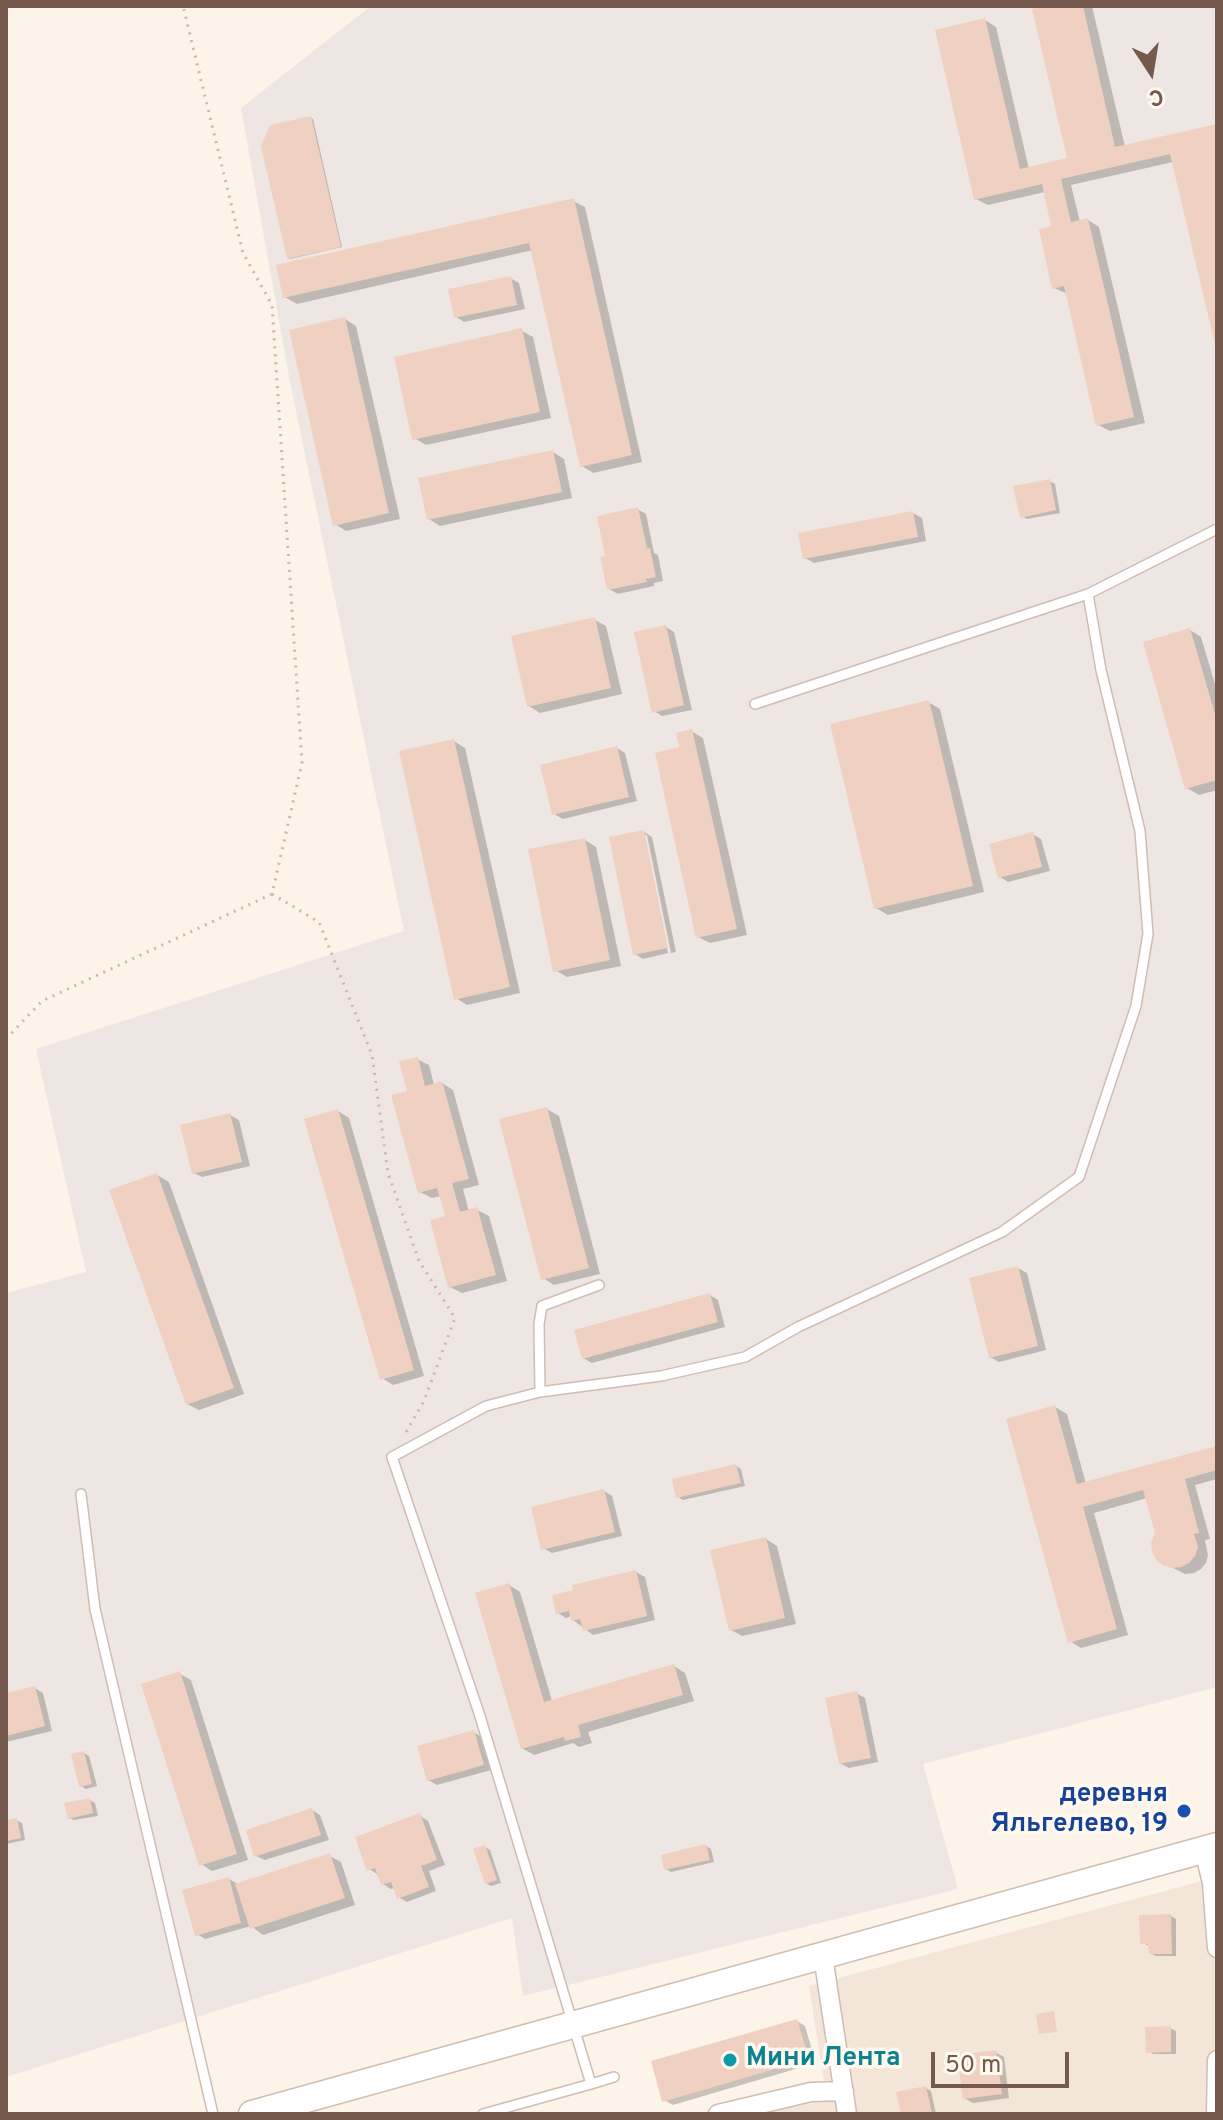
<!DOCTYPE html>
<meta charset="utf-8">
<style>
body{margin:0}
#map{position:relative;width:1223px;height:2120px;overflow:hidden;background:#fcf3e9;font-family:Overpass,sans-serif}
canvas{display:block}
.frame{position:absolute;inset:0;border:8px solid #76594d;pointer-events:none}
.north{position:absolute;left:1111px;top:32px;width:80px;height:80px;-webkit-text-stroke:6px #fef8ef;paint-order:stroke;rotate:168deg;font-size:22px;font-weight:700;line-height:32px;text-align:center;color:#76594d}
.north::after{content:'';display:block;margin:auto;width:28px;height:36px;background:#76594d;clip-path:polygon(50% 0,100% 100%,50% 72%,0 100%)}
.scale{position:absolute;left:931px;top:2052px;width:138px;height:36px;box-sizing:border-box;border:4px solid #76594d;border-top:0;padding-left:10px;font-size:24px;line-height:28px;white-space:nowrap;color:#76594d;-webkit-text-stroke:6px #fef8ef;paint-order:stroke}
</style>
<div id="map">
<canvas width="1223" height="2120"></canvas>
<div class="frame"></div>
<div class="north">С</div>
<div class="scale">50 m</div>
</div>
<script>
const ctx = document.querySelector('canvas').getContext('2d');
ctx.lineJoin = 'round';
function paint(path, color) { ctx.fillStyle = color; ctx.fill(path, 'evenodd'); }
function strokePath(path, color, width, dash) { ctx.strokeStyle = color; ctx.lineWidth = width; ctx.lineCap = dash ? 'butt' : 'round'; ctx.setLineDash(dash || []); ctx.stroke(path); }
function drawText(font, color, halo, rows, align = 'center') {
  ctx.font = font + ' Overpass,sans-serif'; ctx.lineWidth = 7; ctx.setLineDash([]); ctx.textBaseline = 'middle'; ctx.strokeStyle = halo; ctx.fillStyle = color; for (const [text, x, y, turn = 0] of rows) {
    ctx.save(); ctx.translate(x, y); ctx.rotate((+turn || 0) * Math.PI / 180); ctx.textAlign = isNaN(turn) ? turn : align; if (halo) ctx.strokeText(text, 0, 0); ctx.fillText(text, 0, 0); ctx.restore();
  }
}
paint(new Path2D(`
 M1217,1877V2114H760L786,2107L827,2101L809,1986Z`), '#f3e5d7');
paint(new Path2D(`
 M371,6H1217V1687L923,1764L958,1889L523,1996L512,1918L6,2077V1293L86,1272L36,1049L404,931L290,382L241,108Z`), '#ede6e2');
paint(new Path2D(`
 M1053,6H1092L1125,147L1217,126V349L1173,162L1071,185L1080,222L1088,220L1099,227L1145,423L1110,431L1098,425L1068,294L1054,288V228L1045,192L988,205L976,199L985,20L996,27L1029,169L1069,160Z
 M311,118L313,119L342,247L290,259L288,258Z
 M573,201L585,207L642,462L593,473L582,466L533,250L297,304L285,297Z
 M510,278L519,283L525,309L464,322L456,317Z
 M345,319L356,326L400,519L346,531L335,524Z
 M522,331L533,337L551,418L426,445L414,438Z
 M553,452L564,459L572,498L440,526L429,519Z
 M1049,481L1055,484L1060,513L1027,519L1022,516Z
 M637,509L646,514L654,553L658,555L663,581L654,583V586L618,594L609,589L608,558Z
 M913,513L922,518L926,541L814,563L805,558Z
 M595,620L606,626L622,694L540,713L529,706Z
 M666,627L674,632L692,710L662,716L654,711Z
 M1190,630L1201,637L1217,691V790L1199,795L1187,788Z
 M928,702L940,709L984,892L888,915L876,908Z
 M691,731L703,738L747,935L710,943L698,937L681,749Z
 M454,741L465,748L520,993L467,1005L456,998Z
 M617,748L625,753L637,801L563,819L554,814Z
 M644,832L652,837L676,952L671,953L647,835H643L668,953L643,959L635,954L611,838Z
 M1032,834L1041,839L1050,871L1008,882L1000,877Z
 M585,840L596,847L621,966L567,977L555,970Z
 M417,1059L429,1065L434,1085L442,1083L453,1090L479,1185L463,1189L469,1212L477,1210L489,1216L507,1281L462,1293L450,1287L447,1218L441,1196L432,1198L420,1192L410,1092Z
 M547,1109L559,1116L600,1274L554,1285L543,1278Z
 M338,1111L349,1118L424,1376L393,1385L382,1378Z
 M230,1115L239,1120L250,1166L202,1177L194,1173Z
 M157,1175L169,1182L244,1394L199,1410L187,1404Z
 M1018,1268L1027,1273L1046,1350L999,1362L990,1357Z
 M710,1295L718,1300L725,1327L592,1363L583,1358Z
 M1055,1407L1067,1414L1086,1484L1217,1448V1479L1195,1485L1210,1539L1205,1540L1208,1555L1206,1563L1201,1569L1194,1573L1185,1574L1165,1564L1147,1498L1094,1513L1128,1635L1081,1648L1070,1641Z
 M736,1466L741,1469L745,1486L683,1500L678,1497Z
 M604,1491L612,1496L622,1536L552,1553L543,1548Z
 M766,1539L777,1546L796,1624L742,1636L731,1630Z
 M636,1572L645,1577L655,1620L593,1635L573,1620L572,1616L566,1618L558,1613Z
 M509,1585L520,1592L552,1701L674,1666L685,1673L694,1701L588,1732L592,1743L579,1747L573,1743L534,1755L522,1748Z
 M180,1674L191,1680L248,1860L212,1871L201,1864Z
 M35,1688L43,1693L52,1731L6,1742V1695Z
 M856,1693L865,1698L878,1762L849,1768L840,1763Z
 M473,1732L482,1737L491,1770L437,1785L428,1780Z
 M84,1753L89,1756L97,1786L86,1789L81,1786Z
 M90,1800L95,1803L98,1816L74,1820L69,1818Z
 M312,1810L320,1815L329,1840L265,1860L256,1856Z
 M420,1816L428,1821L445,1865L429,1871L436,1891L407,1902L398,1897L395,1888L391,1889L383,1884L377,1874L369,1869Z
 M16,1820L22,1823L25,1840L6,1844V1822Z
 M706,1846L711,1849L714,1862L671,1872L666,1869Z
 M485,1847L490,1850L501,1883L491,1886L486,1883Z
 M330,1856L341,1862L355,1905L263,1935L251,1926L205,1939L197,1934L229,1879L239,1885Z
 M1171,1916L1176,1919V1956H1156L1150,1953V1946L1142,1943Z
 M797,2021L805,2026L816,2063L673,2105L664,2100Z
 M1170,2028L1176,2031V2054H1153L1148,2051Z
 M995,2052L1004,2057L1009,2098L973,2103L964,2098Z
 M926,2088L931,2091L936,2114H903L899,2093Z`), '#0003');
paint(new Path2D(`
 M1045,6H1083L1115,147L1217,124V353L1170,154L1061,179L1071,222L1088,218L1134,417L1096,426L1064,286L1052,289L1039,229L1051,226L1042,184L974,200L935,30L985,18L1020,169L1067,158L1032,9Z
 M311,116L341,247L287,259L261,146L270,125Z
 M574,198L632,455L580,467L529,243L283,298L276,265Z
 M511,276L517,305L454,318L448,289Z
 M345,317L389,513L333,526L289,330Z
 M522,328L540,412L412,440L394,357Z
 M553,450L562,492L427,520L418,478Z
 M1050,479L1056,510L1020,518L1013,486Z
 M638,507L647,548H650L656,577L646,579L647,582L607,590L600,557L605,556L597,516Z
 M913,511L918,537L803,559L798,533Z
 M595,617L611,688L527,707L511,636Z
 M666,625L684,705L652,713L634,632Z
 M1190,628L1217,721V780L1185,789L1143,642Z
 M929,700L973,886L874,909L830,724Z
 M692,729L737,929L696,938L655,753L679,747L676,733Z
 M454,739L510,987L454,1000L399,751Z
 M617,746L629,797L552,815L540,765Z
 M644,830L668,948L633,955L609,837Z
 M1033,832L1042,867L998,878L989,844Z
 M585,838L610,960L553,972L528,849Z
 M418,1057L425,1086L442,1081L469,1179L452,1183L460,1212L477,1207L496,1275L448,1288L430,1220L445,1216L437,1188L418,1193L391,1095L407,1091L399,1061Z
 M547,1107L589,1268L541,1280L499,1119Z
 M338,1109L414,1370L380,1380L304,1119Z
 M230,1113L242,1162L192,1174L180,1125Z
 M157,1173L234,1388L186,1405L109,1190Z
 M1018,1266L1038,1346L989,1358L969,1278Z
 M710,1293L718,1322L582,1359L574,1330Z
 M1055,1405L1077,1484L1217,1446V1470L1185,1479L1199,1533L1194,1534L1198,1547L1195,1556L1189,1563L1181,1567L1172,1568L1164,1566L1156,1560L1152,1552L1151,1543L1155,1533L1143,1490L1083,1507L1117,1629L1068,1643L1006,1419Z
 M736,1464L741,1483L676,1498L672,1479Z
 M604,1489L615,1532L541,1550L531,1507Z
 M766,1537L785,1618L729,1631L710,1550Z
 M636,1570L647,1616L583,1631L580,1619L571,1621L569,1611L556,1614L552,1595L573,1590L572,1585Z
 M509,1583L544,1702L674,1664L683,1695L578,1725L581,1737L565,1741L564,1737L521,1749L475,1593Z
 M180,1671L237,1854L199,1866L141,1684Z
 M35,1686L45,1726L6,1736V1693Z
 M857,1691L871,1758L839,1764L825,1698Z
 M474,1730L484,1765L427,1781L417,1746Z
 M84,1751L92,1784L79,1787L71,1754Z
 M90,1798L93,1813L68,1819L64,1803Z
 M312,1808L321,1835L254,1857L246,1830Z
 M420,1813L437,1860L421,1866L429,1887L397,1899L391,1882L381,1885L375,1868L367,1871L355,1837Z
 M17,1818L21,1838L6,1841V1820Z
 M706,1844L710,1860L664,1870L661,1855Z
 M485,1845L497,1880L485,1884L473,1849Z
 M330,1853L345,1898L250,1929L235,1884Z
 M229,1877L241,1923L195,1936L182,1890Z
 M1171,1914L1172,1954H1149L1148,1944H1140L1139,1915Z
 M1054,2011L1057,2032L1039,2034L1036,2014Z
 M797,2019L809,2059L662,2102L651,2061Z
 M1171,2026V2052L1146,2053L1145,2027Z
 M996,2050L1002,2094L963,2099L957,2055Z
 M926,2086L932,2113L901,2114L896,2092Z`), '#f0d1c1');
const lane = new Path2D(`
 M755,704L1088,594L1217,529
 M540,1392L539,1324L542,1306L599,1285
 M81,1494L95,1609L213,2114
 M591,2084L614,2077
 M483,2114L591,2084L479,1713L392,1457L486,1406L540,1392L661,1376L745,1357L798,1327L1002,1232L1079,1177L1136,1006L1148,934L1140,831L1101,670L1088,594`);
const street = new Path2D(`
 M1204,1850L1212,1883L1217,1948
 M823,1956L847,2114
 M718,2114L811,2092L844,2091
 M1216,2114L1217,2060`);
const secondary = new Path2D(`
 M252,2114L1217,1846`);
strokePath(lane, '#d0bdb1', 12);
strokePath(street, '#d0bdb1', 21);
strokePath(secondary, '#d3bdaf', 29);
strokePath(new Path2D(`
 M272,894L319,922L372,1055L388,1173L419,1261L455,1318L424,1401L405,1434
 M6,1039L42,1001L272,894L302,763L272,305L243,253L183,6`), '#d6b4a4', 3, [2, 6]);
strokePath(lane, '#fff', 9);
strokePath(street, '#fff', 18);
strokePath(secondary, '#fff', 26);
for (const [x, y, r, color] of [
 [1184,1811,8,"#1a4fb4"],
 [730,2060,8,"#0f9aa8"]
]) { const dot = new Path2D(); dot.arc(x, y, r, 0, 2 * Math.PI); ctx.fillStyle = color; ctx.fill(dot); strokePath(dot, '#fef8ef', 3); }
drawText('bold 26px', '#164399', '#fef8ef', [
 ["деревня",1168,1796],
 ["Яльгелево, 19",1168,1826]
], 'right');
drawText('bold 26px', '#0d838f', '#fef8ef', [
 ["Мини Лента",746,2060]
], 'left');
</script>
